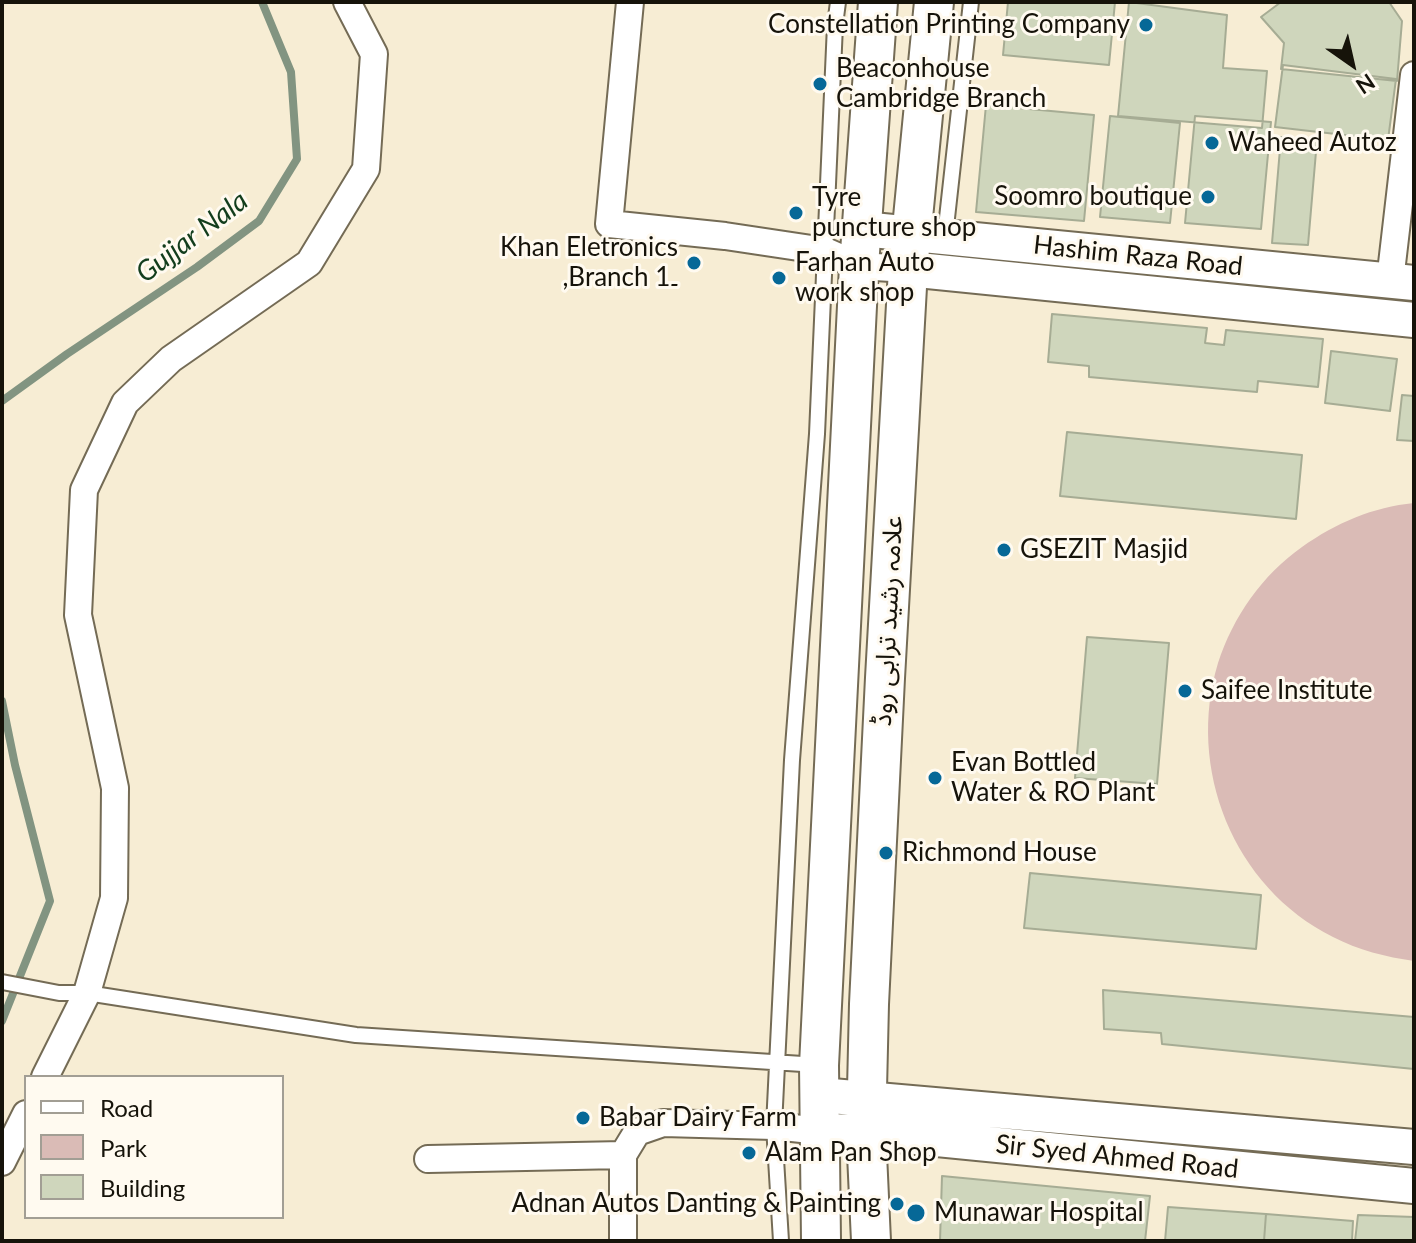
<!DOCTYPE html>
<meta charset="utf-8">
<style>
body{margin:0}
#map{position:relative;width:1416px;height:1243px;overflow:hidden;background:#f7edd4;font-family:Lato,sans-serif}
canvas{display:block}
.frame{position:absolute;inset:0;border:4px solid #16130a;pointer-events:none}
.legend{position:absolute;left:24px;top:1075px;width:260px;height:144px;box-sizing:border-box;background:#fffaf0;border:2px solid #a29e94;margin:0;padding:10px 14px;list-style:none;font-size:24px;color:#16130a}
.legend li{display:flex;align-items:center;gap:16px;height:40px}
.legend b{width:40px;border:2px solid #a29e94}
.north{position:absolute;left:1312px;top:24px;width:80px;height:80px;-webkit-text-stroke:6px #fffaf0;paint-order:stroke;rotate:146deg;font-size:22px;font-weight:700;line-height:32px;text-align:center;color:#16130a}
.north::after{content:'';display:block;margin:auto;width:28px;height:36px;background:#16130a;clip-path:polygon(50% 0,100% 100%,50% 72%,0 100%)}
</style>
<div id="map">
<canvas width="1416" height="1243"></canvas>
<div class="frame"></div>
<ul class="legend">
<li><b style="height:10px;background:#fff"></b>Road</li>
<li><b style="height:22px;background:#dabbb6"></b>Park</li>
<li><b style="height:22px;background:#cfd6bc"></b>Building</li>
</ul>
<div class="north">N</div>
</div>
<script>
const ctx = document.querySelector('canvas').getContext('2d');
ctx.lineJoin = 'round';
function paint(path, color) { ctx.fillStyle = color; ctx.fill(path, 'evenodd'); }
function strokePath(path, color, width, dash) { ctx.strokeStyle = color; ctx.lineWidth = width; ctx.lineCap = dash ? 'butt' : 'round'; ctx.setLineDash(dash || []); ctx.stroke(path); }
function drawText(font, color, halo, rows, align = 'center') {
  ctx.font = font + ' Lato,"Noto Sans Arabic",sans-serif'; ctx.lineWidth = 6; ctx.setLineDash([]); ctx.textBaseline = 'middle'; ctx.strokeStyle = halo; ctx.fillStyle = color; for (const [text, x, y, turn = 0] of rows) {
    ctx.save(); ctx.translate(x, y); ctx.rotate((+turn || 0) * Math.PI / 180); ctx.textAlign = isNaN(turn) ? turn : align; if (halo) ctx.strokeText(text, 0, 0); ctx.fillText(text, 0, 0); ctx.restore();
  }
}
paint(new Path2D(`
 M1414,503V961C1386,957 1358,950 1333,937C1233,887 1186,768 1218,663C1233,617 1262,575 1302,547C1336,523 1373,507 1414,503Z`), '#dabbb6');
strokePath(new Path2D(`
 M2,401L67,354L197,267L259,221L297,159L291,72L262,2
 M2,701L15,765L50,901L2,1021`), '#829481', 8);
const building = new Path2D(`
 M1008,2H1115L1109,65L1003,55Z
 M1129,2L1227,15L1223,68L1267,71L1262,128L1118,116Z
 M1281,2H1389L1402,21L1397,81L1281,69L1284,43L1261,17Z
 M1283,65L1396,79L1388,140L1275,127Z
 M986,105L1094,115L1084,221L976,212Z
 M1110,116L1180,123L1170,223L1100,217Z
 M1195,116L1271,122L1261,229L1185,223Z
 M1281,137L1317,140L1308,245L1272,243Z
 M1052,314L1207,328L1205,343L1224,345L1226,330L1323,339L1318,387L1258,381L1257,392L1089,377V366L1048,362Z
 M1331,351L1397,359L1390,411L1325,403Z
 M1402,395L1414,396V441L1397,440Z
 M1067,432L1302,455L1296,519L1060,496Z
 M1087,637L1169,643L1157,784L1075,778Z
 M1030,873L1261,895L1256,949L1024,928Z
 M1103,990L1414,1017V1069L1162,1044L1161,1033L1104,1029Z
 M942,1176L1150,1196L1145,1241H940Z
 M1168,1207L1266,1214L1264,1241H1165Z
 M1266,1214L1353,1221L1352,1241H1264Z
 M1358,1215L1414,1217V1241H1355Z`);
paint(building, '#cfd6bc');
strokePath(building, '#a6ac94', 2);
const service = new Path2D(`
 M945,236L971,2
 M2,982L59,993H87L356,1035L818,1065
 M781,1241L774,1126L792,760L817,434L835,25L838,2`);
const minor = new Path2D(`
 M630,2L609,224L725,236L825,251L859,266L908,269
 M1390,281L1414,75
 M45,1077L87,993L114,898L115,788L78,615L84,490L125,403L171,359L309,263L366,169L374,54L347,2
 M428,1159L623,1155
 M2,1162L26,1114
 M623,1241V1155L637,1132L663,1123L774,1126L820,1131`);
const tertiary = new Path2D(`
 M862,229L1414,283
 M908,269L1414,320
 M820,1095L1414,1147
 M820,1131L866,1132L1414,1186`);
const secondary = new Path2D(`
 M821,1241L819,1065L859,266L878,2
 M871,1241L866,1132L869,1004L885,678L908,269L934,2`);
strokePath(service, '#746b55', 18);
strokePath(minor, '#746b55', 30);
strokePath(tertiary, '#746b55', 38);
strokePath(secondary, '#746b55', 42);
strokePath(service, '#fff', 14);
strokePath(minor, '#fff', 26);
strokePath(tertiary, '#fff', 34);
strokePath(secondary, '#fff', 38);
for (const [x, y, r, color] of [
 [1146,25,8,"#066897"],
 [820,84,8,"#066897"],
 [1212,143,8,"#066897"],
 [1208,197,8,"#066897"],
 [796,213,8,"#066897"],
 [694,263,8,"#066897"],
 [779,278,8,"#066897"],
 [1004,550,8,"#066897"],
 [1185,691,8,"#066897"],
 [935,778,8,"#066897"],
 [886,853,8,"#066897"],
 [583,1118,8,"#066897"],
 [749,1153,8,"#066897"],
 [897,1204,8,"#066897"],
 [916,1213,10,"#066897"]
]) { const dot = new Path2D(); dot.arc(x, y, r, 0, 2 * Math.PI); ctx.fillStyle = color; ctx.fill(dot); strokePath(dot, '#fffaf0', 3); }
drawText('26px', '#16130a', '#fffaf0', [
 ["Constellation Printing Company",1130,25,"right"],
 ["Beaconhouse",836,69],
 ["Cambridge Branch",836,99],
 ["Waheed Autoz",1228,143],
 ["Soomro boutique",1192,197,"right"],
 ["Tyre",812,198],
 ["puncture shop",812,228],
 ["Khan Eletronics",678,248,"right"],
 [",Branch ۔1",678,278,"right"],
 ["Farhan Auto",795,263],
 ["work shop",795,293],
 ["GSEZIT Masjid",1020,550],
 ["Saifee Institute",1201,691],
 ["Evan Bottled",951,763],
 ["Water & RO Plant",951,793],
 ["Richmond House",902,853],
 ["Babar Dairy Farm",599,1118],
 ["Alam Pan Shop",765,1153],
 ["Adnan Autos Danting & Painting",881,1204,"right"],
 ["Munawar Hospital",934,1213]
], 'left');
drawText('26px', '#16130a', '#fffaf0', [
 ["Hashim Raza Road",1138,256,6],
 ["علامہ رشید ترابی روڈ",888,621,-87],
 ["Sir Syed Ahmed Road",1117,1157,6]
]);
drawText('italic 28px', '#123d1c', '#fffaf0', [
 ["Gujjar Nala",192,237,-37]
]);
</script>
